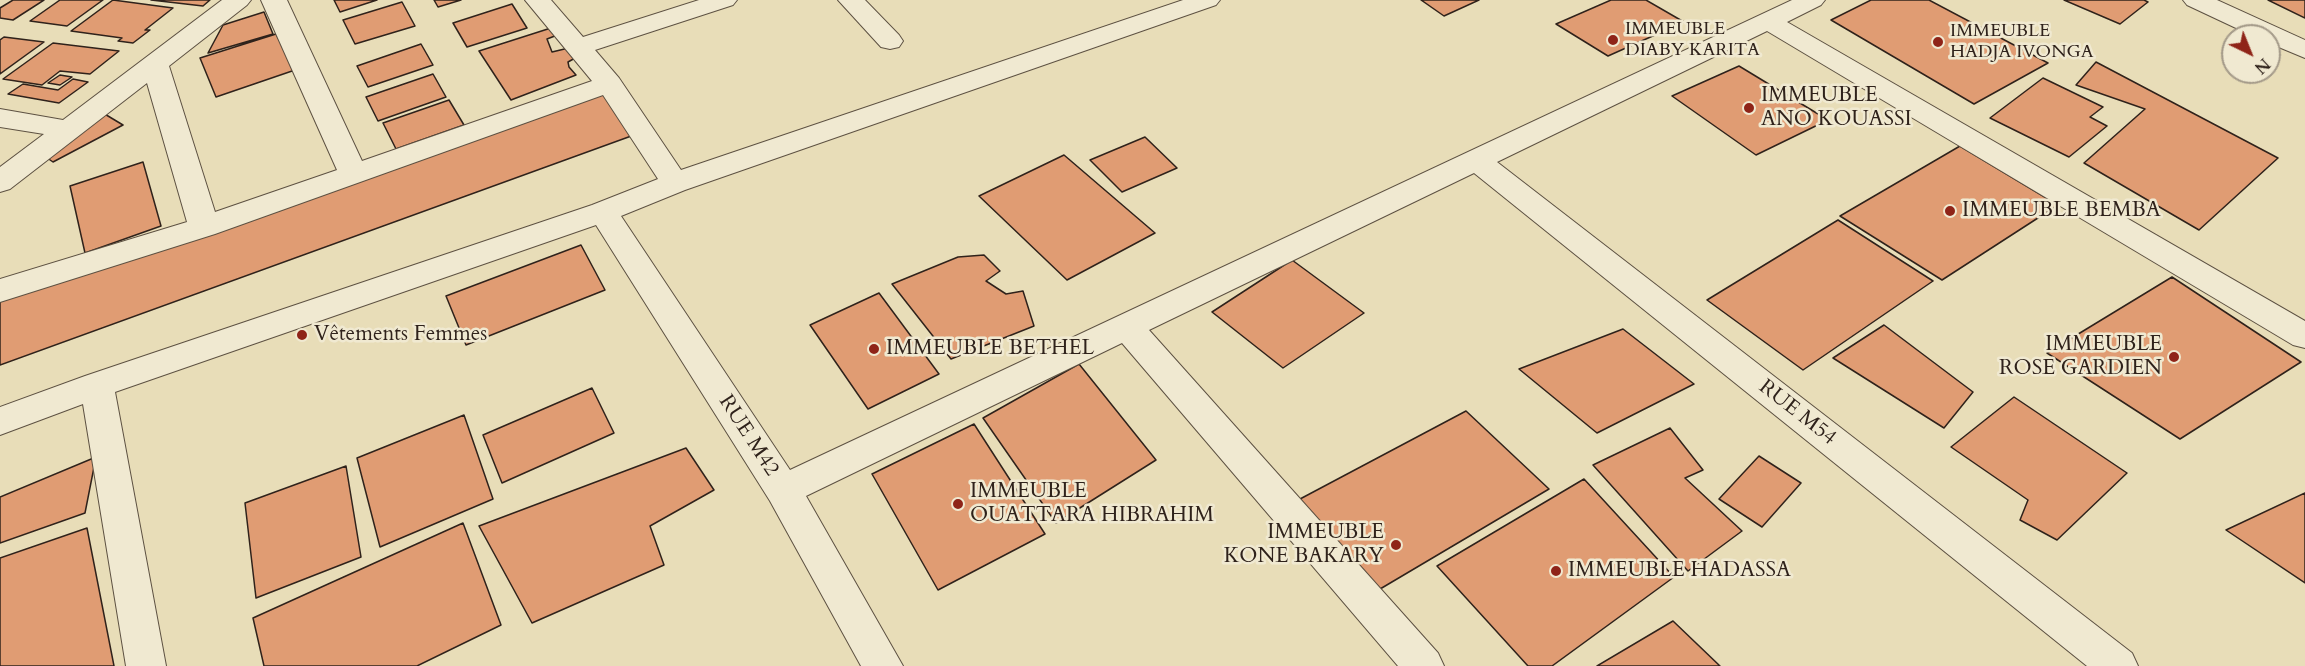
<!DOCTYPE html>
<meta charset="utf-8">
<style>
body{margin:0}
#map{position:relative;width:2305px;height:666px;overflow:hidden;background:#e8ddb8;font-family:Cardo,serif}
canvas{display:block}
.north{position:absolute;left:2221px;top:24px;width:60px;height:60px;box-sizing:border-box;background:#f0e9d1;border:2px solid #a39988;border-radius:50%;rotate:137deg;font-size:16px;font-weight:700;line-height:24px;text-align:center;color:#2f221b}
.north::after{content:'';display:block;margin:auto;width:21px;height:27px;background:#8f2418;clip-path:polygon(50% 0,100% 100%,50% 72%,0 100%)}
</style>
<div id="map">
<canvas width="2305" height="666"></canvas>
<div class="north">N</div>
</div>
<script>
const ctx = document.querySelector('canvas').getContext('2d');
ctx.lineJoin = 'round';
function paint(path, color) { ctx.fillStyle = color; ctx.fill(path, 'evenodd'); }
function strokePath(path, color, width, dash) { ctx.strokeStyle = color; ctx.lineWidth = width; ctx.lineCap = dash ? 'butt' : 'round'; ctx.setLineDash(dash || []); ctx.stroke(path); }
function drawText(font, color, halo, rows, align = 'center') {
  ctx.font = font + ' Cardo,serif'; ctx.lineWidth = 5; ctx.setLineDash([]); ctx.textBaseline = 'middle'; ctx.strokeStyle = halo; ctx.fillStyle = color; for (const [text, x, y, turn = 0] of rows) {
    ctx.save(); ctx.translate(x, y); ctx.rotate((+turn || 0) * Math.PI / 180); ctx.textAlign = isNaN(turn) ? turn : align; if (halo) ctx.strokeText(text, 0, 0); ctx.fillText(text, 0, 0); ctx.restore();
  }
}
const building = new Path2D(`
 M13,0H44L13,20L0,18V8Z
 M60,0H103L67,26L30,21Z
 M113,0L173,8L145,30H150L133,43L118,41L122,38L71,31Z
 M151,0H210L203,6Z
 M334,0H377L340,12Z
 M434,0H461L438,7Z
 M1421,0H1479L1444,16Z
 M1611,0H1646L1684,22L1608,56L1556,24Z
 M1871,0H1929L2048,63L1974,104L1831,20Z
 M2064,0H2144L2148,2L2120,24Z
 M2268,0H2305V18Z
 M402,2L415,26L355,44L343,20Z
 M512,4L527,28L467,47L453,23Z
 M264,12L273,34L208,53L223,25Z
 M554,27L560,34L547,39L552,52L577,46L584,53L568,62L569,67L576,75L511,100L479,51Z
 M276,34L295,70L216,97L200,58Z
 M4,37L44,42L0,74V40Z
 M53,43L119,51L90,74L60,71L42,85L3,79Z
 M421,44L433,65L368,87L357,66Z
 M2096,62L2278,158L2199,230L2084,163L2145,109L2076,85Z
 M1739,66L1828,120L1756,155L1672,96Z
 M433,74L446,97L378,121L366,97Z
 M60,75L72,77L60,85L48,83Z
 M2043,78L2103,107L2090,117L2107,126L2069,157L1990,118Z
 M73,79L88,82L59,103L8,94L23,84L58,90Z
 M605,91L634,135L0,365V300Z
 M449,100L464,125L396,149L383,123Z
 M103,113L123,125L53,162L43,155Z
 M1145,137L1177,168L1122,192L1090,160Z
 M1960,146L2058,205L1942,280L1840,216Z
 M1064,155L1155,233L1067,280L979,196Z
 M143,162L161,226L85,253L70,186Z
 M1838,220L1933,281L1803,370L1707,300Z
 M581,245L605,290L466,345L446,296Z
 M984,255L1000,271L986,281L1006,294L1023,291L1034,326L951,359L892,284L958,257Z
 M1292,260L1364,313L1283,368L1212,312Z
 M2172,277L2301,362L2180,439L2047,353Z
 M879,293L939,374L868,409L810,325Z
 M1884,325L1973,392L1944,428L1833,358Z
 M1623,329L1694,384L1597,433L1519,369Z
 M1079,364L1156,460L1056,523L983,418Z
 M592,388L614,433L502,483L483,435Z
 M2014,397L2127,473L2057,540L2020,520L2028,500L1951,447Z
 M1466,411L1549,489L1375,592L1300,499Z
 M464,415L493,499L380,547L357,458Z
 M974,424L1045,534L938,590L872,474Z
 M1670,428L1703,470L1685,478L1742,531L1688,571L1593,465Z
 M686,448L714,490L650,526L664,565L532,623L479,526Z
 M1759,456L1801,483L1762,527L1719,499Z
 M96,457L85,513L0,543V497Z
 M346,466L361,557L256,598L245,503Z
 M1584,479L1674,577L1552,666H1528L1437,566Z
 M2305,493V583L2226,530Z
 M463,523L501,625L417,666H264L253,618Z
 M87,528L114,666H0V558Z
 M1673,621L1720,666H1597Z`);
paint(building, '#e09c73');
strokePath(building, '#2f221b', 1.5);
const minor = new Path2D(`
 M222,0H251L247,5L169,66L215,212L337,170L261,0H287L362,161L592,81L525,0H551L583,37L699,0H737L733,5L595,50L619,78L681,170L1183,0H1220L1216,5L685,190L621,216L790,470L1792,0H1825L1821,5L1787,22L2305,321V348L2293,345L1767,31L1497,162L2132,653L2138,666H2087L1474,173L1149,330L1438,653L1444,666H1398L1122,343L806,496L903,666H861L770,501L596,225L115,392L166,666H126L83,404L0,435V407L85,376L592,205L658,179L603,95L215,234L0,302V279L187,222L147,83L10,189L0,192V167L44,134L0,127V109L63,120Z
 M838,0H865L899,35L903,41L899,47L890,49L881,47Z
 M2183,0H2217L2305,40V58L2269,43V36H2253L2187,5Z`);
strokePath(minor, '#5d5142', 2);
paint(minor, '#f0e9d1');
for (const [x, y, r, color] of [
 [1613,40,6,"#8f2418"],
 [1938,42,6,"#8f2418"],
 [1749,108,6,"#8f2418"],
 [1950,211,6,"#8f2418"],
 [302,335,6,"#8f2418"],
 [874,349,6,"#8f2418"],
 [2174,357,6,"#8f2418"],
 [958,504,6,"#8f2418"],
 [1396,545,6,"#8f2418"],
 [1556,571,6,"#8f2418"]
]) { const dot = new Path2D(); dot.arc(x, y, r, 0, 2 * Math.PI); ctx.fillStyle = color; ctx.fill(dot); strokePath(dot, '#f0e9d1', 2); }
drawText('18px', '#2f221b', '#f0e9d1', [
 ["IMMEUBLE",1625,30],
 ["DIABY KARITA",1625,51],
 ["IMMEUBLE",1950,32],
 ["HADJA IVONGA",1950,53]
], 'left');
drawText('21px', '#2f221b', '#f0e9d1', [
 ["IMMEUBLE",1761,96],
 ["ANO KOUASSI",1761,120],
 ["IMMEUBLE BEMBA",1962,211],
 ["Vêtements Femmes",314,335],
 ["IMMEUBLE",2162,345,"right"],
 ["ROSE GARDIEN",2162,369,"right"],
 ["IMMEUBLE BETHEL",886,349],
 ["IMMEUBLE",970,492],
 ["OUATTARA HIBRAHIM",970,516],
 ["IMMEUBLE",1384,533,"right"],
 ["KONE BAKARY",1384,557,"right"],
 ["IMMEUBLE HADASSA",1568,571]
], 'left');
drawText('21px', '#2f221b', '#f0e9d1', [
 ["RUE M54",1797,413,38],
 ["RUE M42",748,436,57]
]);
</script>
